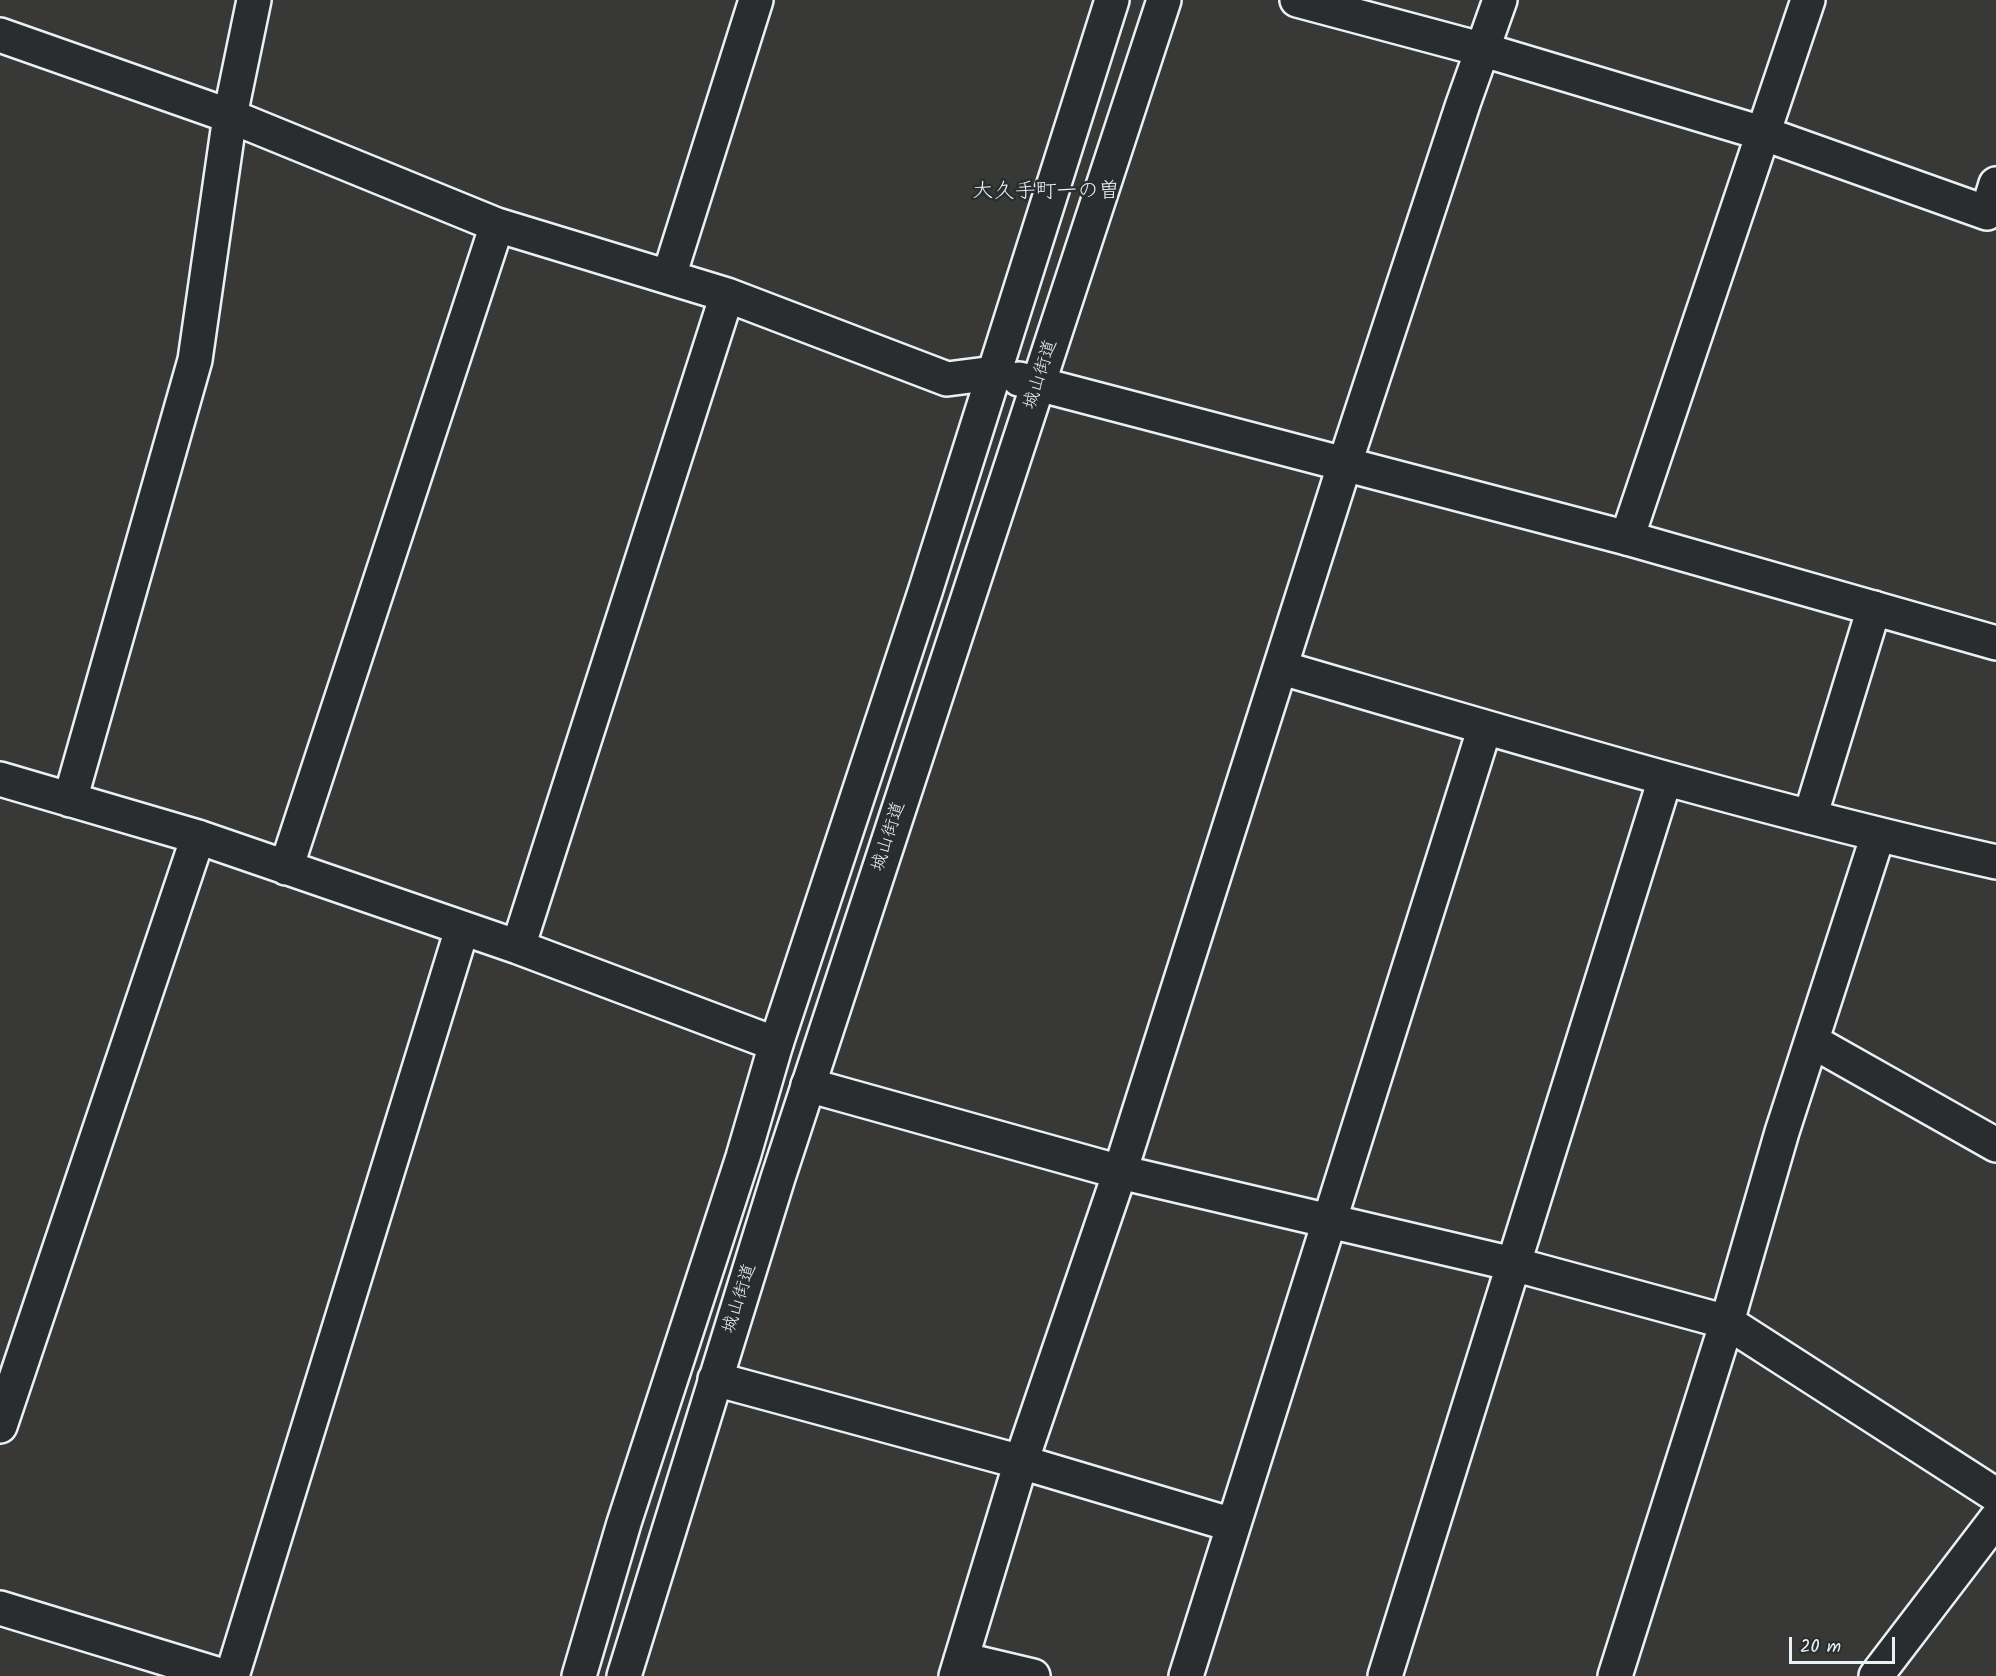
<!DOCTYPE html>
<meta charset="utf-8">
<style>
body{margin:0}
#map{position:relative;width:1996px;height:1676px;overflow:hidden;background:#383836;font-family:Kalam,sans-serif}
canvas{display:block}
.scale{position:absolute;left:1789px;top:1637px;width:106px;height:27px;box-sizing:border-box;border:3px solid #e8f1f8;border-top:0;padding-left:8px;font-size:18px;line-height:21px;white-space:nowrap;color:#e8f1f8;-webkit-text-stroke:4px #2a2d2e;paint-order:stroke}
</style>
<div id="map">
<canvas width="1996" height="1676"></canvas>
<div class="scale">20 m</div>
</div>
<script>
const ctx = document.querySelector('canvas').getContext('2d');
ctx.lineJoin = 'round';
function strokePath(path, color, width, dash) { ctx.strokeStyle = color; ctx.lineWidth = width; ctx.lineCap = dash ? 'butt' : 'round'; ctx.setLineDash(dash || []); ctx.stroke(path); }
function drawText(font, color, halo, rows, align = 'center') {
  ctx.font = font + ' Kalam,"Klee One",sans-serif'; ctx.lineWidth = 5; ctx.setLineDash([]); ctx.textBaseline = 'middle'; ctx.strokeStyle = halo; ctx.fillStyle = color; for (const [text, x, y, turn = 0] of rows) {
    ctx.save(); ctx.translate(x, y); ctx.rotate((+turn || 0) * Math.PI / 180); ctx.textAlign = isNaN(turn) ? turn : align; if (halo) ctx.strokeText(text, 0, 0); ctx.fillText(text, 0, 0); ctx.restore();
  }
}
const street = new Path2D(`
 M1297,0L1484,50L1765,134L1987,213L1996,184
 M0,35L230,116L497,225L727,295L947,379L994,373
 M669,276L756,0
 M1627,538L1808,0
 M1282,668C1519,737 1755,808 1996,862
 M0,779L198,837L518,947L776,1044
 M70,800L195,360L230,116L254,0
 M1810,817L1874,608
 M286,868L497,225
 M518,947L727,295
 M1812,1041L1996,1145
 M808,1085L1120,1172L1513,1264L1727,1322L1996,1495
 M715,1379L1021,1462L1233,1525
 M0,1426L198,837
 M0,1608L223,1676
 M961,1659L1033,1676
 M232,1676L462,929
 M956,1676L1021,1462L1120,1172L1345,463L1463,104L1500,0
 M1186,1676L1485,727
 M1385,1676L1665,779
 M1615,1676L1727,1322L1782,1132L1878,835
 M1876,1676L1996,1519`);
const secondary = new Path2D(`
 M1019,379L1627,538L1996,643
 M579,1676L624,1523L743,1157L776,1044L925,592L1112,0
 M624,1676L778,1178L1164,0`);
strokePath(street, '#e8f1f8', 38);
strokePath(secondary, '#e8f1f8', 38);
strokePath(street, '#2a2d2e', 33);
strokePath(secondary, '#2a2d2e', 33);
drawText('18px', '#e8f1f8', '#2a2d2e', [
 ["城山街道",1042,375,-72],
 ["城山街道",890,837,-72],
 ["城山街道",741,1299,-72]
]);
drawText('21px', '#e8f1f8', '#2a2d2e', [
 ["大久手町一の曽",1046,193]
]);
</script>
